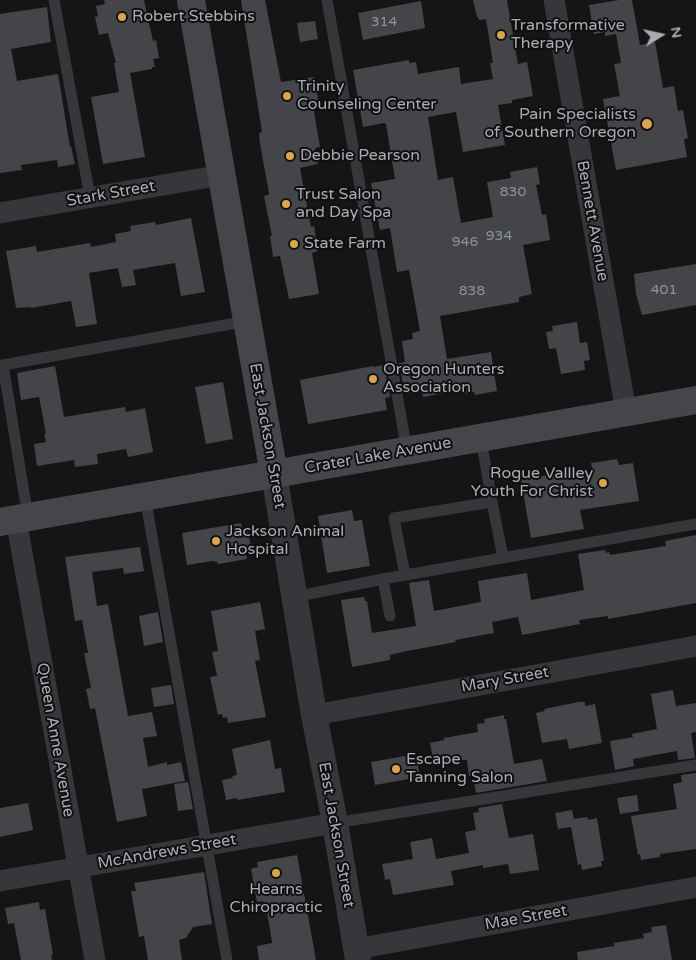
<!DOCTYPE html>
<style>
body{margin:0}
#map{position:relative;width:696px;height:960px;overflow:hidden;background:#151516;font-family:"Varela Round",sans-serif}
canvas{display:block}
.north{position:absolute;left:636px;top:10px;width:50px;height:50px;-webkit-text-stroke:4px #101011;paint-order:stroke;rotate:80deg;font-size:14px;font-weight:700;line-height:20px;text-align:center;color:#a8adb5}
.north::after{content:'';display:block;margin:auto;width:18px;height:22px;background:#a8adb5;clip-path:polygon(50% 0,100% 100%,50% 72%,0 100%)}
</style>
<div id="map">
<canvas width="696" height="960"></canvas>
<div class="north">N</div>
</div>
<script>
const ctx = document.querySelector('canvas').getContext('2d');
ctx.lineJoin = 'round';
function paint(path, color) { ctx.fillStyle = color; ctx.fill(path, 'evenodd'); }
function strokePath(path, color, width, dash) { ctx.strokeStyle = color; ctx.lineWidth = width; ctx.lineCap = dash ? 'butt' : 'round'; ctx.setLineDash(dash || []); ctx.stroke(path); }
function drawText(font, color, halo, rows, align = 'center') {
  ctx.font = font + ' "Varela Round",sans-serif'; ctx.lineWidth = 4; ctx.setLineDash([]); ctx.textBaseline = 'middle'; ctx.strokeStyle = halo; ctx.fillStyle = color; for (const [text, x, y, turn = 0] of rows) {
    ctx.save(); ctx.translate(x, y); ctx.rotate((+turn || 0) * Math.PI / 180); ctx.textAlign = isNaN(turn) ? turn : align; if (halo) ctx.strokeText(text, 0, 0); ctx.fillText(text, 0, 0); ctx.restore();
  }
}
paint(new Path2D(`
 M104,0H144L153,41L156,40L159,58L153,59L155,67H152V69L130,73L145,157L103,164L91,97L119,92L114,63H116L108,33L99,35L95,17L98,16L96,6L105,4Z
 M241,0H265L281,82L314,77L319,105L313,106L320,147L315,148L318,164L300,168L311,227L314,226L318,251L312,253L319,294L289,299L280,256L273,257L270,236H272L264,196L268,195L269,193L260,144L259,133L262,132Z
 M473,0H507L518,64L527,62L533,96L512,100V103L498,105L505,145L463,152L456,112L428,117L438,180L453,177L461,223L493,217L487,182L511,178L510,172L537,167L540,184L536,185L542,215L546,214L550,240L523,245L532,294L519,297V302L440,316L447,359L491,352L497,391L475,395L474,392L462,394L461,390L423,397L422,391L405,394L399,363L405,362L402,341L413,339L412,333L420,331L409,270L397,272L390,228L380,230L371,183L395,179L386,124L384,123L363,127L353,70L409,60V63L416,62L418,74L459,67L461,84L493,79L490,63H493L486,19L479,20L478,17H477Z
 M619,0H632L640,45L655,42L663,88L674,86L678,111L683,110L688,138L684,139L687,157L616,170L603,99L620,96L614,64L621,63L616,34L605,36V32L594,34L589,5Z
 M421,1L425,28L363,40L358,13Z
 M47,7L51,42L11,49L17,81L58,74L70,147L71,146L75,164L58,167L57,160L21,165L22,170L0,173V14Z
 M315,21L318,39L300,42L297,23Z
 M191,218L205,292L181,296L175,263L133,270L136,285L122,287L118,268L89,273L97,324L76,327L71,301L31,308V307L16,308L6,251L36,246L37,252L90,243L91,247L116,242L115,234L131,231L130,226L155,222L156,225Z
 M696,264V305L642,315L636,294L634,274Z
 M577,322L580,343L587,342L590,360L584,361L585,370L561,374L556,348L549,349L546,332L553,331L552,326Z
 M384,365L390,397L385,398L387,410L308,424L300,380L373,366L374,367Z
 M55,366L64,417L125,407L126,412L145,408L153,452L128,457L126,449L97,454L98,464L75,467L74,460L37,466L34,444L46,442L44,434H46L39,397L21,400L17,373Z
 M223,382L233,439L206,444L195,387Z
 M617,459L619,465L633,463L639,501L580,510L584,529L531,538L521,480L554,474L556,480L593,473L591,463Z
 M352,510L354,521L362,520L370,566L327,573L318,516Z
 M241,523L243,533L248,532L251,548L245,549L247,559L218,564L217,562L212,561L187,565L182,533Z
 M696,535V603L608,619V616L579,620L580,624L522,635L518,617L492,622L494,633L455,640L456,642L402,652L390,655V660L352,667L341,600L364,597L365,601H367L372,633L416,626L409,583L429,580L434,611L481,602L478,581L527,573L531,600L584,590L578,554L605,550L606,553L609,552L610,555L666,546L665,541Z
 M140,547L144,571L124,574L123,568L92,572L97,606L108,604L128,716L152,712L157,736L143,738L148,767L167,762V765L181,762L185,781L142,789L147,816L117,822L95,708L90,709L86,689L91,688L84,653H88L82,620L75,621L65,557Z
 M260,602L265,629L255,631L260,660L255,661L266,717L228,723L227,717L223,718L222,714L218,715L210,677L217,676L212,652L218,651L211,611Z
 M158,612L163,642L144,646L139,616Z
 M171,685L174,704L154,707L151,688Z
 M673,690L676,706L696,703V732L691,733L695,758L678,760L677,751L633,759L634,766L615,770L610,741L633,737L632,734L657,729L651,694Z
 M579,702H585V706L595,704L602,743L569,749L567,739L542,743L536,713L545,711L544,709Z
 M504,715V719H506L514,764L542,759L547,781L476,793L473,776H469L467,760H455L434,763L430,743L444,740V738L478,732L477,724L485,723L484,719Z
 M270,740L275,769L281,768L285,792L237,800V798L226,800L222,780L233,778L232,776L237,775L232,749Z
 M416,754L420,777L375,785L371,762Z
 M696,773V849L660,854V857L641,860L640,854L638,855L631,816L677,809L673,784L682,782L681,775Z
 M188,782L193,809L178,811L174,784Z
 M637,795L639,811L620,814L617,798Z
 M28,803L33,830L0,837V808Z
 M502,804L509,838L533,834L539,870L510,874L508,864L483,868V865L451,871L454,885L393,895L390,879L385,880L382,864L413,859L410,842L432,838L436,859L469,853L465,832L476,830L473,813L479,812L478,808Z
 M572,810L574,819L587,817L588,820L597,818L604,861H601L602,866L582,870L581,864L578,865L571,827L558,829L555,813Z
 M297,855L316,960H259L257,946L272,943V942L267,912H265L263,901L257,902L251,869L258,867L257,862Z
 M204,872L212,924L193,927L186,938L179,940L182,960H148L144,936L139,937L131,891H136L134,883Z
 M39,902L40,910L45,909L53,955H51L52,960H21L14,923L8,924L5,908Z
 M666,925L672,960H578L577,952L614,946V943L644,938L643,934L652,932L651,927Z`), '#444549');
strokePath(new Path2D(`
 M54,0L90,197
 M327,0L407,451
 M145,497L227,960
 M492,502L503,557
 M28,517L3,365L247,321
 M405,575L394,518L492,502L481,439
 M383,579L390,616
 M294,597L383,579L696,524
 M335,823L696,765`), '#36373b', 11);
strokePath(new Path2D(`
 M554,0L626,412
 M0,213L222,175
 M16,519L95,960
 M314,715L696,646
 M0,881L335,823
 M356,949L696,887`), '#36373b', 21);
strokePath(new Path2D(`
 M274,474L314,715L335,823L358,960`), '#36373b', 26);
strokePath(new Path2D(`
 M191,0L274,474
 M0,522L696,400`), '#44464b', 28);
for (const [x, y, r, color] of [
 [122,17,5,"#dca547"],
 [501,35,5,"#dca547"],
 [287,96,5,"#dca547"],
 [647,124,6,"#dca547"],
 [290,156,5,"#dca547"],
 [286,204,5,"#dca547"],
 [294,244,5,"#dca547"],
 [373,379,5,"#dca547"],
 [603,483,5,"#dca547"],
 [216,541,5,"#dca547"],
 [396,769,5,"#dca547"],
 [276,873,5,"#dca547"]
]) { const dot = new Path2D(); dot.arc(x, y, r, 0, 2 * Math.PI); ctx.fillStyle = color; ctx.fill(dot); strokePath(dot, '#101011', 2); }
drawText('14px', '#8f939a', null, [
 ["314",384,22],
 ["830",513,192],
 ["934",499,236],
 ["946",465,242],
 ["401",664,290],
 ["838",472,291]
]);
drawText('16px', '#a8adb5', '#101011', [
 ["Robert Stebbins",132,17],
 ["Transformative",511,26],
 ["Therapy",511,44],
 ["Trinity",297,87],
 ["Counseling Center",297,105],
 ["Pain Specialists",636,115,"right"],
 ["of Southern Oregon",636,133,"right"],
 ["Debbie Pearson",300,156],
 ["Trust Salon",296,195],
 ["and Day Spa",296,213],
 ["State Farm",304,244],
 ["Oregon Hunters",383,370],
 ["Association",383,388],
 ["Rogue Vallley",593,474,"right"],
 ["Youth For Christ",593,492,"right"],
 ["Jackson Animal",226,532],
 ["Hospital",226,550],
 ["Escape",406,760],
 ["Tanning Salon",406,778],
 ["Hearns",276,890,"center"],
 ["Chiropractic",276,908,"center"]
], 'left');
drawText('16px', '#a8adb5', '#101011', [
 ["Stark Street",111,194,-10],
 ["Bennett Avenue",592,221,80],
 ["East Jackson Street",267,436,80],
 ["Crater Lake Avenue",378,456,-10],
 ["Mary Street",505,680,-10],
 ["Queen Anne Avenue",55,740,80],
 ["East Jackson Street",336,835,80],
 ["McAndrews Street",167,852,-10],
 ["Mae Street",526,918,-10]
]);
</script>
